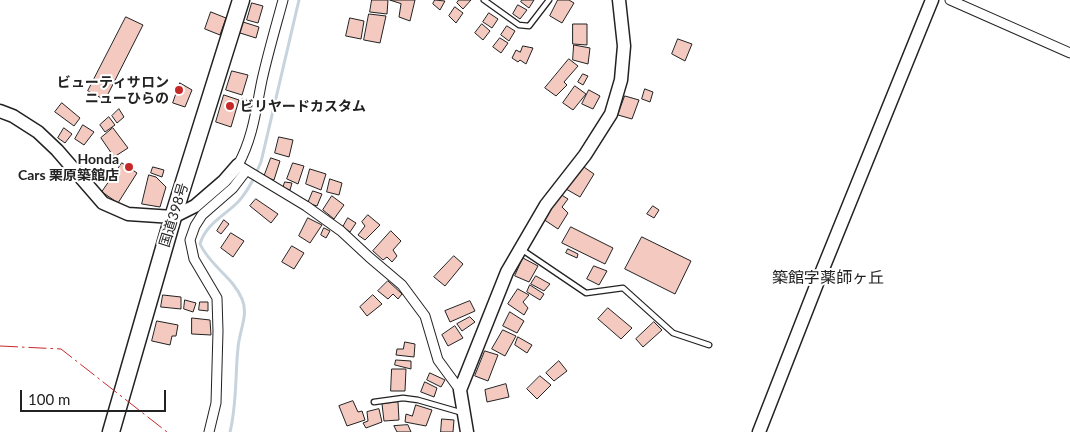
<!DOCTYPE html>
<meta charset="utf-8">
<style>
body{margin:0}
#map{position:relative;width:1070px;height:432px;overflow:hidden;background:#fff;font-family:Lato,sans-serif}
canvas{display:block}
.scale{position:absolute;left:20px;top:390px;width:146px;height:22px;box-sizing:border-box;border:2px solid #222;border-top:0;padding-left:6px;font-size:15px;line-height:18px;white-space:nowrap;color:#222;-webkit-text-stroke:4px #fff;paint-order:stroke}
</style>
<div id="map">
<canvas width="1070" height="432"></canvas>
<div class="scale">100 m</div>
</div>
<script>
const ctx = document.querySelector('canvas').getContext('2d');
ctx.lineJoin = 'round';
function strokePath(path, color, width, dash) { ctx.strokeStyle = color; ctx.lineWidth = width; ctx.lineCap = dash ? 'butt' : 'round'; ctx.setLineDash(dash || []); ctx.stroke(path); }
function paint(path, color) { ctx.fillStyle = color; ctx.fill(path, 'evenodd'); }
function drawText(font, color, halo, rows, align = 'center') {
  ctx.font = font + ' Lato,"Noto Sans JP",sans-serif'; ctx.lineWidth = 4; ctx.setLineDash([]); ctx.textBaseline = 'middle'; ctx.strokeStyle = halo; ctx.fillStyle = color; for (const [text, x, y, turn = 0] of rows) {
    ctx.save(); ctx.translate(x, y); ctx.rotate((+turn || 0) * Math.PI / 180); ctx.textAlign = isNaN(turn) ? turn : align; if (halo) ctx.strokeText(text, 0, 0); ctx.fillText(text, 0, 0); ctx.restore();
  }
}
strokePath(new Path2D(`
 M230,432C237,404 235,376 238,348C239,332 249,314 242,299C233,277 210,266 200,244C206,224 224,216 238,202C249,190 255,176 261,162L299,0`), '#c7d3dd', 3);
const building = new Path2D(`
 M372,0H388L387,14L370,12Z
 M390,0H415L410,21L399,17L401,4Z
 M435,0L445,1L440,10L433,4Z
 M459,0H471L463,9L457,3Z
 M522,0H534L529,8L521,2Z
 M558,0H569L574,3L562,23L550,16Z
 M252,3L263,6L258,23L247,20Z
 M518,5L527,10L520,19L513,14Z
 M455,7L463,13L456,23L449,16Z
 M211,12L226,18L220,35L205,29Z
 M489,13L498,19L492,28L483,22Z
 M369,14L386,16L380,43L364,40Z
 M126,17L143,25L105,100L88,91Z
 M350,18L364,21L361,39L346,36Z
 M243,22L259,27L256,38L240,33Z
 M482,24L490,31L483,40L475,33Z
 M573,24H587V45L573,44Z
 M507,26L515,31L509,41L501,35Z
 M500,38L508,43L501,53L493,47Z
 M678,39L692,44L685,61L672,54Z
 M574,45L590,48L588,64L573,60Z
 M523,46L533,48L526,64L520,60L518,62L512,58L516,50L520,52Z
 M569,59L578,66L564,82L567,85L556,96L545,88Z
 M232,71L248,75L242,95L226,90Z
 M583,74L588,76L583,85L578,82Z
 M180,83L192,90L185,107L173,103Z
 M575,86L586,94L573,110L563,103Z
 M645,89L653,92L650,102L642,99Z
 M589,90L600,96L593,109L582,104Z
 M224,95L239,100L231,127L216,122Z
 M625,96L639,100L632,119L618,115Z
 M242,99L253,102L252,108L241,105Z
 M62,103L80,118L74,126L55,112Z
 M119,109L124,117L117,123L112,116Z
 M109,117L115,125L105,132L100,125Z
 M83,125L94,132L84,145L75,139Z
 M64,128L72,134L65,143L58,138Z
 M113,128L128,148L114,157L101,138Z
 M279,137L293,140L289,157L275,153Z
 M271,158L280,161L274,180L264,177Z
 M122,163L137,173L118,203L102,192Z
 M293,163L304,166L298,184L287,179Z
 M581,165L594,174L580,197L566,189Z
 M153,167L164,170L162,177L151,173Z
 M310,169L326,174L321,190L306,184Z
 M149,175L156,177L166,187L160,207L142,204Z
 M330,179L342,183L339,195L327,192Z
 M285,182L292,183L290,190L283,188Z
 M313,191L322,194L317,206L308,203Z
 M560,194L568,199L562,207L568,213L558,229L543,219Z
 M332,196L344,205L334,219L323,210Z
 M256,199L278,214L271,223L250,206Z
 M653,206L659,210L654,218L647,214Z
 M368,215L380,225L365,240L358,235L365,226L362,222Z
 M308,218L322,225L310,243L299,236Z
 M348,218L356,223L350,232L343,227Z
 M224,220L229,224L221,234L217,231Z
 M571,227L613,248L605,264L562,243Z
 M324,228L330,231L326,238L321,235Z
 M391,231L401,241L393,250L397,256L392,262L387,257L383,260L373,251Z
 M231,233L244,241L233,257L221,248Z
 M642,237L691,261L675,294L625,269Z
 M292,246L304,253L294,269L282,262Z
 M568,249L578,254L577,258L566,253Z
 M454,256L463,264L445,286L434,277Z
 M523,258L538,266L529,282L515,276Z
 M594,266L607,271L599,285L587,279Z
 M536,276L550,284L544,291L531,284Z
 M388,281L402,294L398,299L393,294L388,299L378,291Z
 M530,285L544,294L540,300L527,292Z
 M518,289L529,295L523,302L528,308L524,315L508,304Z
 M163,295L181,297V309L161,307Z
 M373,295L382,304L367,316L360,307Z
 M185,300L196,303L193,312L184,309Z
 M470,301L475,311L450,322L445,311Z
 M200,302H208V311L199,310Z
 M608,308L632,328L621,339L598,319Z
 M510,312L524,321L517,333L503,326Z
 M470,317L475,322L462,331L457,324Z
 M192,318L210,320L211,335L192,334Z
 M157,321L178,325L176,336H172L170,345L152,341Z
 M654,322L662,330L643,347L636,339Z
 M455,326L463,338L448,346L442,335Z
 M503,330L516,336L505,356L492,349Z
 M518,337L532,345L527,353L515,345Z
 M405,342L415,344L414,357L396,355L397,349H403Z
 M485,351L498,355L488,381L475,376Z
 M396,360L411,361V369L395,365Z
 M559,361L567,371L554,381L546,373Z
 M392,369H406L405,391H391Z
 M430,373L445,380L441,387L427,380Z
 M540,376L551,385L537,399L527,389Z
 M425,382L437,388L434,397L421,392Z
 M506,384L509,397L487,402L485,390Z
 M353,401L358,412L362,411L365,420L347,426L339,406Z
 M398,402L399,420L384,421L382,404Z
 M416,405L432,410L426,426L405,422L406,414L412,416Z
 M379,409L382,422L366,428L363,423L368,421L367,412Z
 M442,419L454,420L453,432H441Z
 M408,425L411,432H397L394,426Z`);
paint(building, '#f3c9c0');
strokePath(building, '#222', 1);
const lane = new Path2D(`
 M484,0L519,25L529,26L549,0
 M521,249L586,293L623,288L673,333L709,345
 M374,402L403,398L418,400L463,413`);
const street = new Path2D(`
 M283,0C276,26 268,53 262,80C256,109 253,138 238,165L306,206L341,231L369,257L402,285L425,316L438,360L460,390
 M950,0L1070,53
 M209,432L216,403L218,331L217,298L194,259L190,240L195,226L202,215L233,188L246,171`);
const secondary = new Path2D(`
 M0,111L13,116L38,132L57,150L103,203L128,214L173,217L195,206L224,181L238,165
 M467,432L460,390L507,272L546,205L585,155L611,114L621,80L624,46L619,0
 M759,432L820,276L932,0`);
const highway = new Path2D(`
 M111,432L173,217L241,0`);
strokePath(lane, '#222', 7);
strokePath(street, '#222', 11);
strokePath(secondary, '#222', 15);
strokePath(highway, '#222', 19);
strokePath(lane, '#fff', 4.5);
strokePath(street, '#fff', 9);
strokePath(secondary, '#fff', 12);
strokePath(highway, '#fff', 16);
strokePath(new Path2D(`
 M0,346L61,349L167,432`), '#c62828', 1, [18, 4, 2.5, 4]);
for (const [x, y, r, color] of [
 [179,90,5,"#c62828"],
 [230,106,5,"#c62828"],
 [129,167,5,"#c62828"]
]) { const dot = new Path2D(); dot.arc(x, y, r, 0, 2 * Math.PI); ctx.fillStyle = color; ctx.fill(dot); strokePath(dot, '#fff', 2); }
drawText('bold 14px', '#222', '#fff', [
 ["ビューティサロン",169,82],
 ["ニューひらの",169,98],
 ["ビリヤードカスタム",240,106,"left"],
 ["Honda",119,159],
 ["Cars 栗原築館店",119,175]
], 'right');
drawText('14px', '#222', '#fff', [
 ["国道398号",174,215,-73]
]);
drawText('16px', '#222', '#fff', [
 ["築館字薬師ヶ丘",828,278]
]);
</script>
